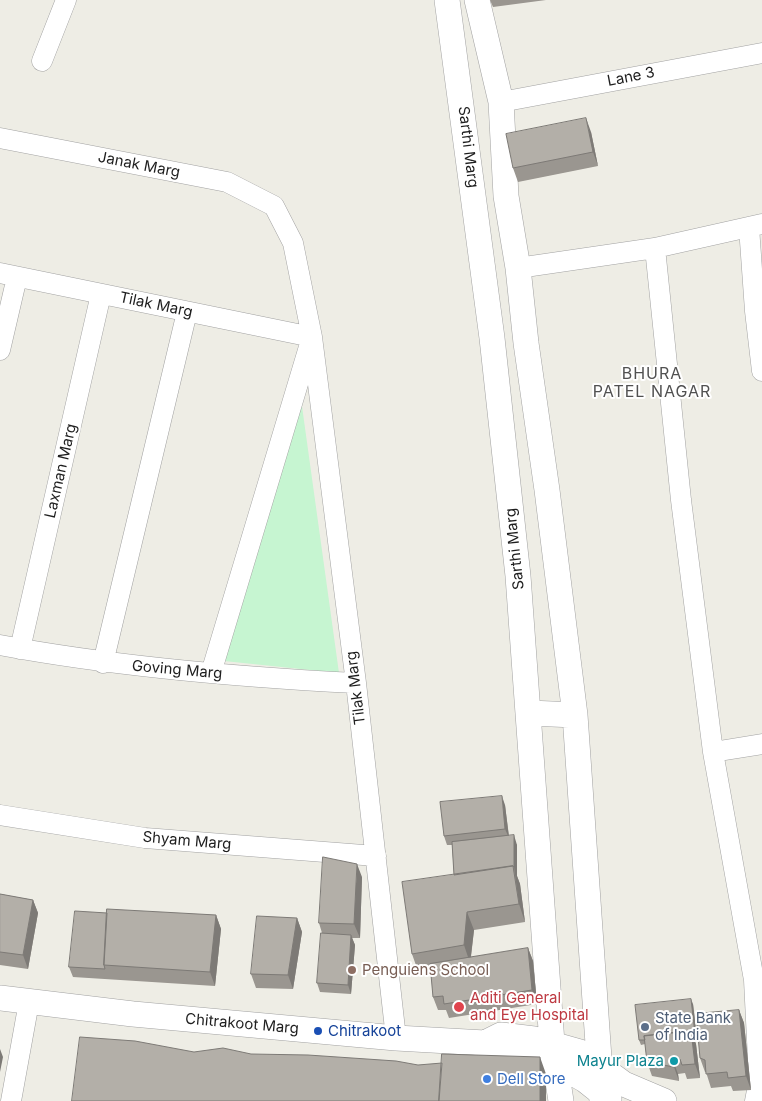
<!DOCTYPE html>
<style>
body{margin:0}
canvas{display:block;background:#eeede5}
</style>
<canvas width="762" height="1101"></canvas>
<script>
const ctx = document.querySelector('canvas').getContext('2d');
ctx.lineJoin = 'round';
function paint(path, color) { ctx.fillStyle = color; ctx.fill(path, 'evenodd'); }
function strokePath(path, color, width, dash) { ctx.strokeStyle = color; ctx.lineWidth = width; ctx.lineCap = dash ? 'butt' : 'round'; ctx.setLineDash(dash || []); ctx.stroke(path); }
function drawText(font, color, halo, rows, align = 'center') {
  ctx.font = font + ' Inter,sans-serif'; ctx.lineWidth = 4; ctx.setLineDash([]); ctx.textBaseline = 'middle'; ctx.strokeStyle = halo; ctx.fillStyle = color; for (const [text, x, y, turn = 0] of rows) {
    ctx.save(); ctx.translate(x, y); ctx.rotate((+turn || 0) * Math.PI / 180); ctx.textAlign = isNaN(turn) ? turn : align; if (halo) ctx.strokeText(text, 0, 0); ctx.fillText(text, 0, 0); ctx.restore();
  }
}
paint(new Path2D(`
 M296,363L339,673L224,661Z`), '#c6f5d1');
const minor = new Path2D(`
 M42,61L66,0
 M501,102L762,53
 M0,138L227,182L274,206L293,243L312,337L356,683L396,1038
 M749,227L755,311L762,312
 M655,248L681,500L713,752L754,980L759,1080L755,1101
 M518,268L655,248L762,224
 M0,273L312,337L211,673
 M755,311L762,371
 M0,350L17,277
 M0,645C118,667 237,677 356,683
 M20,649L101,294
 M103,663L187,312
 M713,752L762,744
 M0,815L145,838L376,856
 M11,1101L29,1002`);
const tertiary = new Path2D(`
 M447,0L492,338L518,576L552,1043L561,1101
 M477,0L501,102L506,196L518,268L526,343L547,490L575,715L602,1101
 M529,713L575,715
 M0,998L133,1014L396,1038L485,1043L501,1035L534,1039L580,1052L624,1084L664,1101
 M485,1043L501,1054L555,1063L585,1080L609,1099`);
strokePath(minor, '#a2a2a2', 21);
strokePath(tertiary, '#a2a2a2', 26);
strokePath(minor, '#fff', 20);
strokePath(tertiary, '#fff', 25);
paint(new Path2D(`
 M490,0H546L493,7Z
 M591,132L598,166L518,182L513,168Z
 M505,805L509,836L517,845V876L520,884L525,922L474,930L471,957L528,948L533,961L537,1004L449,1018L446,1010H438L433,997L431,969L418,971L412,954L454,875L452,845H447L444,836Z
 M362,877L360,938H352L355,945L351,994L320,992L317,983L322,933L319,923Z
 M0,894L33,900L38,913L28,969L0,965Z
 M107,913L216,915L221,929L215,986L73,977L69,967Z
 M297,918L302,932L293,989L256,988L251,974Z
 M693,1004L697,1038L694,1039L696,1044L700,1078L687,1079L685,1073L678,1074L679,1081L652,1076L647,1062L645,1044L641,1045L639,1040Z
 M739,1010L744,1023L751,1090L733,1091L731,1086L711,1088L706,1072H705L700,1058Z`), '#9a9690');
paint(new Path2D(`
 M586,118L591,132L598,166L593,152Z
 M502,796L505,805L509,838L505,829Z
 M514,835L517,845V876L520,884L525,922L519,904L514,867Z
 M357,864L362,877L360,938L354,924Z
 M33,900L38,913L28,969L23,955Z
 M467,912L474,930L470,963L464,945Z
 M216,915L221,929L215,986L210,972Z
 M297,918L302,932L293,989L288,975Z
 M351,935L355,945L351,994L348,985Z
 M528,948L533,961L537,1004L532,990Z
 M691,999L693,1004L697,1038L695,1034Z
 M739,1010L744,1023L751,1090L746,1076Z
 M691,1031L696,1044L700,1078L695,1064Z
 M0,1049L3,1057L0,1072Z
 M540,1057L546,1074V1101H540Z
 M673,1060L678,1074L679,1081L674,1067Z`), '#7d7a76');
const building = new Path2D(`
 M586,118L593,152L513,168L506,134Z
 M502,796L505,829L444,836L440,802Z
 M514,835V867L513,866L454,875L452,842Z
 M323,857L357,864L354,924L319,923Z
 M513,866L519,904L467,912L464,945L412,954L402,882Z
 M0,894L33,900L23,955L0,952Z
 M107,909L216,915L210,972L104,965Z
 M75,911L107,913L104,965L105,969L69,967Z
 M257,916L297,918L288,975L251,974Z
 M321,933L351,935L348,985L317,983Z
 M528,948L532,990L444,1004L443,996L433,997L430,964Z
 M691,999L695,1034H692L691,1031L644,1036L645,1040H639L635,1005Z
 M739,1010L746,1076L728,1078L727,1072L706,1074L705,1060L700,1058L696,1014Z
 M691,1031L695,1064L682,1065L680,1059L673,1060L674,1067L647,1062L644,1036Z
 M80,1037L135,1041L194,1052L223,1048L251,1054L308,1055L396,1061L418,1065L442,1063L439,1101H72Z
 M442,1054L540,1057V1101H439Z`);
paint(building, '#b3afa8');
strokePath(building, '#7d7a76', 1);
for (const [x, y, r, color] of [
 [352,970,5,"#8d6e63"],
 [459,1007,6,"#e0444e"],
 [645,1027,5,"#5c6f8a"],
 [318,1031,5,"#1a4fb4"],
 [674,1061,5,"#0f9aa8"],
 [487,1079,5,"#3f7fe0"]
]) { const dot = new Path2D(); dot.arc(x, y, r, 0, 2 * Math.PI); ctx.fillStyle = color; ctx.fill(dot); strokePath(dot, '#fff', 2); }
drawText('15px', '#1e1e1e', '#fff', [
 ["Lane 3",631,77,-11],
 ["Sarthi Marg",468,147,83],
 ["Janak Marg",139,165,11],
 ["Tilak Marg",156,305,12],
 ["Laxman Marg",61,471,-77],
 ["Sarthi Marg",515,549,-96],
 ["Goving Marg",177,670,5],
 ["Tilak Marg",356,688,-97],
 ["Shyam Marg",187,841,5],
 ["Chitrakoot Marg",242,1024,5]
]);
drawText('15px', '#785e54', '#fff', [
 ["Penguiens School",362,970]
], 'left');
drawText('15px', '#be3a42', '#fff', [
 ["Aditi General",470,998],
 ["and Eye Hospital",470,1015]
], 'left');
drawText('15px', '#4e5e75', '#fff', [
 ["State Bank",655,1018],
 ["of India",655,1035]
], 'left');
drawText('15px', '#164399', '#fff', [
 ["Chitrakoot",328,1031]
], 'left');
drawText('15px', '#0d838f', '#fff', [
 ["Mayur Plaza",664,1061]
], 'right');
drawText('15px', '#366cbe', '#fff', [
 ["Dell Store",497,1079]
], 'left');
ctx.letterSpacing = '1px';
drawText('16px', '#515151', '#fff', [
 ["BHURA",652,374],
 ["PATEL NAGAR",652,392]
]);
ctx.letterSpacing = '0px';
</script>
